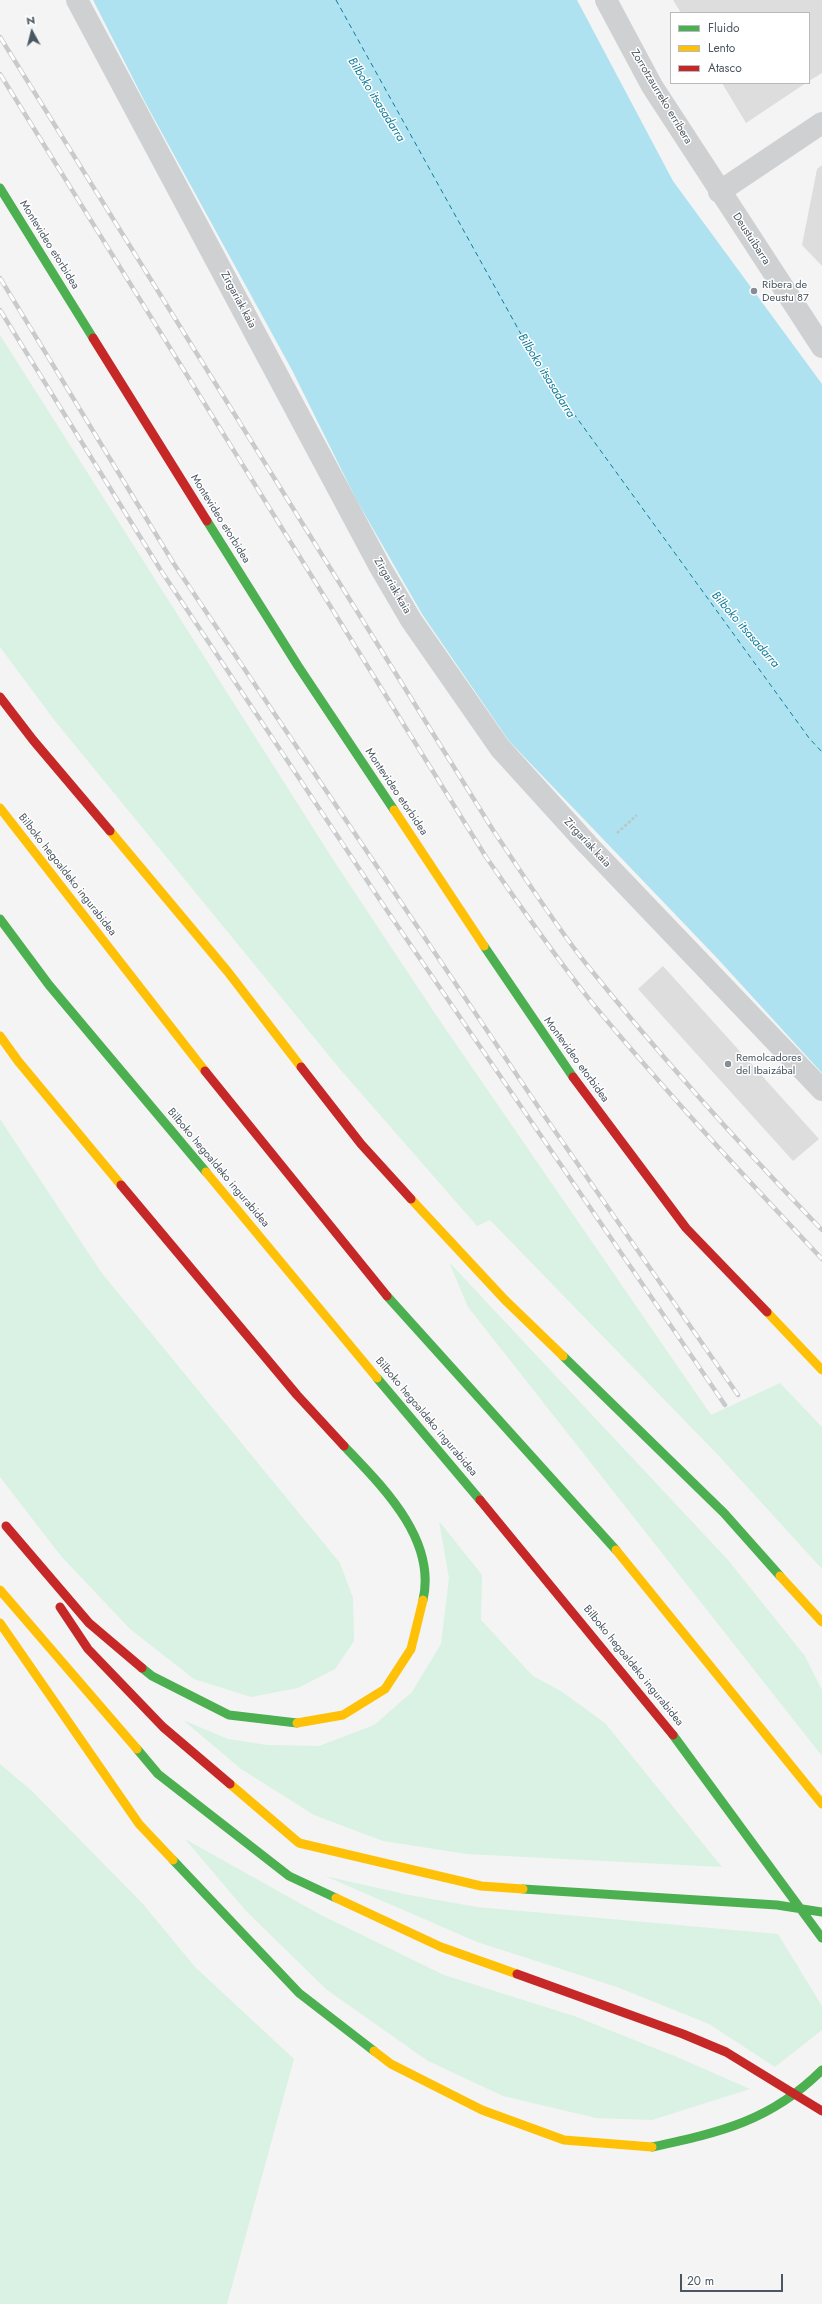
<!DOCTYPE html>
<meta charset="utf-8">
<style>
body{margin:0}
#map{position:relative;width:822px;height:2304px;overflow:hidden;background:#f4f4f4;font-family:Jost,sans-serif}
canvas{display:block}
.legend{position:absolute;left:670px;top:12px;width:140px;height:72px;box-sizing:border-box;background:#fff;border:1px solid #b7bbc0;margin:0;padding:5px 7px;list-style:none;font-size:12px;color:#4a5661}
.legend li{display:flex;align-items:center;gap:8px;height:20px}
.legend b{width:20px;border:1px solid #b7bbc0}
.north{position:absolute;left:12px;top:12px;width:40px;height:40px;-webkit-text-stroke:3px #fff;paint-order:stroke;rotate:353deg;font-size:11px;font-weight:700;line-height:16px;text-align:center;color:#4a5661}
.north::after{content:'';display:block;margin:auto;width:14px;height:18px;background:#4a5661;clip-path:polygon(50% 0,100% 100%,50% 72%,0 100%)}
.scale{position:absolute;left:680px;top:2274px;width:103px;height:18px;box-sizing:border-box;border:2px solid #4a5661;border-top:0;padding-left:5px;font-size:12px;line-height:14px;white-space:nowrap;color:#4a5661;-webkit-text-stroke:3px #fff;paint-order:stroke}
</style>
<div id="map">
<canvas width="822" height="2304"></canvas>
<ul class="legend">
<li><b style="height:5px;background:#4caf50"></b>Fluido</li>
<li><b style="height:5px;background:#ffc107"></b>Lento</li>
<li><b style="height:5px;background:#c62828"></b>Atasco</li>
</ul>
<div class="north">N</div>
<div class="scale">20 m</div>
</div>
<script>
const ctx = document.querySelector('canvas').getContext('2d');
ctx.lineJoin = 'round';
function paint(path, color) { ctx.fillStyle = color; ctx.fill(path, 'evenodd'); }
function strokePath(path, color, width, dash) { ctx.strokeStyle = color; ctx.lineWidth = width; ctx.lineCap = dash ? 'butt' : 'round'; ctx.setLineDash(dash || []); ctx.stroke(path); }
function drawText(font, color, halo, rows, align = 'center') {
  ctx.font = font + ' Jost,sans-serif'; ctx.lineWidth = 3; ctx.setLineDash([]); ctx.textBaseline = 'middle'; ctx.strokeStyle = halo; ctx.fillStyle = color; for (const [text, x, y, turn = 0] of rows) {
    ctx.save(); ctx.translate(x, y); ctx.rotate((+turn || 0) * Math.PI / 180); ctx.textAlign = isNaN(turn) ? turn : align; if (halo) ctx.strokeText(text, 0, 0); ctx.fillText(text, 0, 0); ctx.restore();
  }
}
paint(new Path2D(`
 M0,335L334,861L436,1015L711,1415L780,1383L822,1427V1569L718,1455L490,1220L477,1226L339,1068L55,721L0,647Z
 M0,1119L101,1272L340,1563L353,1598L354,1641L335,1669L298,1688L251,1697L194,1679L130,1629L61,1556L0,1477Z
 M449,1262L728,1560L805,1656L822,1690V1756L468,1307Z
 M439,1521L482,1575L481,1620L533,1676L561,1691L605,1723L722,1867L467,1854L383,1841L314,1815L241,1769L183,1720L228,1739L267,1745L319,1746L374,1725L412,1692L441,1644L449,1578Z
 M0,1764L32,1791L143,1904L195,1967L294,2059L227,2304H0Z
 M185,1839L321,1915L444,1975L574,2016L677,2057L750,2089L652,2120L596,2118L503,2096L428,2061L327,1990L246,1911Z
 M325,1876L409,1895L477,1907L778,1934L822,2006V2030L775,2067L709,2024L617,1987L477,1942Z`), '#d9f2e3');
paint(new Path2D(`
 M93,0H577L673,181L822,384V1073L717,958L509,741L422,614L356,499L292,370L145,102Z`), '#aee2f0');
strokePath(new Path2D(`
 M336,0L537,363L809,738L822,752`), '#0c7c9b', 1, [5, 4]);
paint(new Path2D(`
 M673,0H822V73L809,81V13H681Z
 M722,83H806L746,123Z
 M822,165V266L802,245L817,169Z
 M663,966L819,1139L793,1161L638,989Z`), '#ddddde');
strokePath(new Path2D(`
 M617,833L637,815`), '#bcc7c4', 2.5, [3, 2]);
strokePath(new Path2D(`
 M77,0L380,567L411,620L500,748L588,845L822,1090
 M606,0L652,86L822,347
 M719,192L822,123`), '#ced0d2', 22);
strokePath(new Path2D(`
 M0,188L93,338
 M207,521L298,666L394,810
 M0,919L49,985L206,1172
 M484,946L573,1077
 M387,1296L616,1550
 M563,1356L724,1513L780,1576
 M377,1378L480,1500
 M344,1446C382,1486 437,1539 423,1600
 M142,1668L152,1676L229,1715L297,1723
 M673,1735L822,1938
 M137,1749L158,1774L289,1876L336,1898
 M173,1860L299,1993L374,2051
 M523,1889L777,1905L822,1912
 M652,2147C721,2132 771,2121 822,2070`), '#4caf50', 9);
strokePath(new Path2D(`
 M0,808L205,1071
 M394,810L484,946
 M110,831L228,972L301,1067
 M0,1036L18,1061L121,1185
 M206,1172L377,1378
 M411,1199L505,1300L563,1356
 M767,1312L822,1370
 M616,1550L822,1804
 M780,1576L822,1622
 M0,1590L137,1749
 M0,1623L139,1824L173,1860
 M297,1723L343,1715L385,1689L411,1649L423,1600
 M230,1784L299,1843L481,1886L523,1889
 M336,1898L441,1947L517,1974
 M374,2051L391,2064L482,2110L564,2140L652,2147`), '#ffc107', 9);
strokePath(new Path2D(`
 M93,338L207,521
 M0,697L33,740L110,831
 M301,1067L361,1144L411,1199
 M205,1071L387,1296
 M573,1077L686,1228L767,1312
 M121,1185L297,1395L344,1446
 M480,1500L673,1735
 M6,1526L89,1623L142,1668
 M60,1607L88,1649L163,1727L230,1784
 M517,1974L683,2034L726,2052L822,2111`), '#c62828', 9);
const rail = new Path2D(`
 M0,37L493,830C524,876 553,922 587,965C661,1057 740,1145 822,1230
 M0,74L486,857C521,907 555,957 593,1004C666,1092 744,1176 822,1259
 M0,278L174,564L541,1111L738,1395
 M0,310L160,569L386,909L725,1405`);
strokePath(rail, '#c9cacc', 4.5);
strokePath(rail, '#fff', 3, [9]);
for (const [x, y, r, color] of [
 [754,291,4,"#868d94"],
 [728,1064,4,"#868d94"]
]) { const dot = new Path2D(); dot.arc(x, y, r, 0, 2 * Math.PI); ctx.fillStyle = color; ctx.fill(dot); strokePath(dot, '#fff', 1.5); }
drawText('11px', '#4a5661', '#fff', [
 ["Zorrotzaurreko erribera",661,97,59],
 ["Deustuibarra",751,239,57],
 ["Montevideo etorbidea",49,245,58],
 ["Zirgariak kaia",238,300,62],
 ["Montevideo etorbidea",220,519,58],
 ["Zirgariak kaia",392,586,60],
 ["Montevideo etorbidea",396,792,56],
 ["Zirgariak kaia",587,843,47],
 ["Bilboko hegoaldeko ingurabidea",67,875,52],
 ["Montevideo etorbidea",576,1060,54],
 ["Bilboko hegoaldeko ingurabidea",218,1168,50],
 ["Bilboko hegoaldeko ingurabidea",426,1417,50],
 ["Bilboko hegoaldeko ingurabidea",633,1666,51]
]);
drawText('11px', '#4a5661', '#fff', [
 ["Ribera de",762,285],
 ["Deustu 87",762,298],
 ["Remolcadores",736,1058],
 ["del Ibaizábal",736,1071]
], 'left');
drawText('italic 12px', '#0c7c9b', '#fff', [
 ["Bilboko itsasadarra",376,100,58],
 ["Bilboko itsasadarra",546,376,58],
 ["Bilboko itsasadarra",745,630,49]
]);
</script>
